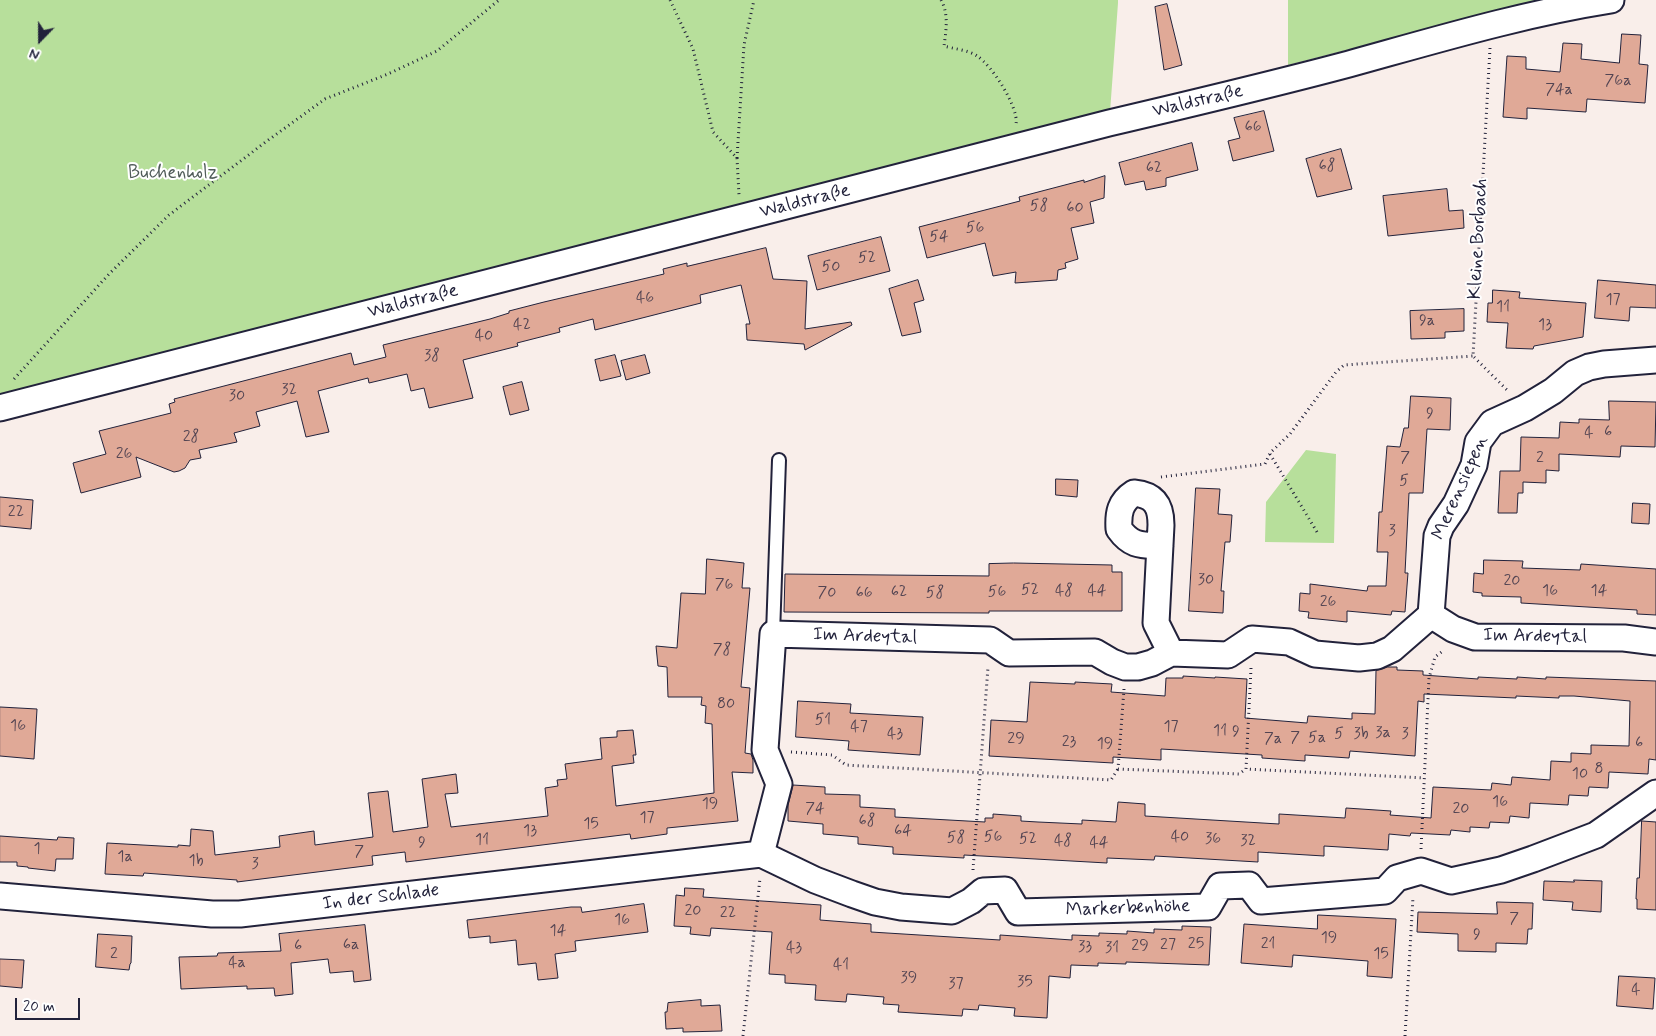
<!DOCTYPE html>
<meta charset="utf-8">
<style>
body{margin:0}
#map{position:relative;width:1656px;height:1036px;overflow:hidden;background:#f9eeea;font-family:Mynerve,sans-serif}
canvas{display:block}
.north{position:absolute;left:15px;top:15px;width:50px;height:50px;-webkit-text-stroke:4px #fff;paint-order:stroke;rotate:202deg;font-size:14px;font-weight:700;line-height:20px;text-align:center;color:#22223b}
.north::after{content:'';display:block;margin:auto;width:18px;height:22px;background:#22223b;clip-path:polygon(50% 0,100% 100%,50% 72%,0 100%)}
.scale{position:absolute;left:15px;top:998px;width:65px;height:22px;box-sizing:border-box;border:2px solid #22223b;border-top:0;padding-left:6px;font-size:15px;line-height:18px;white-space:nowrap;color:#22223b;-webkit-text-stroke:4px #fff;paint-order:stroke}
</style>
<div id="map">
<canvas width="1656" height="1036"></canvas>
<div class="north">N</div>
<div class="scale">20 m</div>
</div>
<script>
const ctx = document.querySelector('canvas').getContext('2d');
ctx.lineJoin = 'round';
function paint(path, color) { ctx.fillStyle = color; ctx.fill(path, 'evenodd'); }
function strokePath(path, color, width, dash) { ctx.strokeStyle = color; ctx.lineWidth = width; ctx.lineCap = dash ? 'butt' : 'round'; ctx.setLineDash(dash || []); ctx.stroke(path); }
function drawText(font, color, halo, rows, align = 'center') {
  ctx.font = font + ' Mynerve,sans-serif'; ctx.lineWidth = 4; ctx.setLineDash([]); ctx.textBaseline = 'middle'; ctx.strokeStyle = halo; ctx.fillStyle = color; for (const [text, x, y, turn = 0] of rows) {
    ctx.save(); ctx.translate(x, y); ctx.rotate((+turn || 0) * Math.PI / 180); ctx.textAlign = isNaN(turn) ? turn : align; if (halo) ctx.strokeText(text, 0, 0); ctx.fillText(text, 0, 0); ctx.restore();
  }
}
paint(new Path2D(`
 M0,0H1118V3L1110,112L0,399Z
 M1288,0H1542L1288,65Z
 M1306,450L1336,454L1334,543L1265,542L1266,502Z`), '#b7df9b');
const building = new Path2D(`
 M1167,4L1182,65L1164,70L1155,7Z
 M1622,34L1641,35L1639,64L1648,65L1645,103L1587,99L1586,112L1527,108V119L1503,117L1507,56L1526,57V69L1560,72L1563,43L1582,44L1581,59L1619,63Z
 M1264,111L1274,151L1233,161L1228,141L1240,138L1234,118Z
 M1192,143L1198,170L1166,178V186L1146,190L1144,181L1125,185L1119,163Z
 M1341,149L1352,189L1317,197L1306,159Z
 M1105,176L1104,198L1090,202L1094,223L1071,228L1078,259L1065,263L1066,268L1058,270L1057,280L1015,283L1016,272L993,276L985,243L927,258L919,227L1020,201L1019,197L1084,180V182Z
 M1447,189L1449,211L1463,210L1464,228L1388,236L1383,196Z
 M881,237L890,271L817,290L808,256Z
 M766,248L773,279L807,281L805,329L851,322L852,325L805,350L804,344L747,340L746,324H750L741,285L700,295L701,303L595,330L593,319L559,328L560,332L517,343L518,346L463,360L473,398L429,408L424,388L411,391L407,374L369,383L368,378L318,391L329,432L306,437L297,401L256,412L260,426L234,433L237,442L199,450L201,458L190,460L185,468L179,471L174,472L136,457L141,477L81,493L73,463L106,454L99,431L171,413L169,404L175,402L174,399L351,353L354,365L386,357L383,345L490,319L509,313V311L544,302L664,274L663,269L687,263V266Z
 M918,280L924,300L914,303L921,332L902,336L889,289Z
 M1598,280L1656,285V308L1630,307L1629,321L1595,318Z
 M1493,290L1520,292L1519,298L1586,303L1583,337L1534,346L1533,349L1506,348L1508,323L1487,322L1488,303H1492Z
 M1464,309V331L1445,332V338L1411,339L1410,311Z
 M615,355L621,376L600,381L595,360Z
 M645,355L650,373L626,380L621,361Z
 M522,382L529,410L510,415L503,387Z
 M1411,396L1451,398L1450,430L1427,429L1423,493H1409L1405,573H1408L1405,612L1392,611L1391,615L1347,611V622L1308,618L1309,612L1299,611L1300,593L1310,594V584L1367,591L1368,586H1386L1388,552H1377L1379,512H1382L1387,446L1400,447L1404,428H1408Z
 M1609,401L1656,402L1655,447L1621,446L1620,457L1559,454V471L1546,470V483L1523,482V493H1518L1517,513H1498L1500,471H1520L1521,437L1559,438L1560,422L1579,423V419L1609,420Z
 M1056,479L1078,480L1077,497L1056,495Z
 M1196,488L1220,489L1218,514L1232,515L1230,542H1225L1221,591H1224L1223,613L1189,611Z
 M0,497L33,500L31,529L0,526Z
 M1633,503L1650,504L1649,524L1632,523Z
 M707,559L744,563L742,588H750L741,687L750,688L745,753L751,754L753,760V773L732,772L738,821L667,828V834L631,839L630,834L406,862L405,852L372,856L373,865L237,882V880L144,873L143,876L105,874L107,843L178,847V845L190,846L191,829L213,831L215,855L280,847L279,836L314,831L315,845L373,837L368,793L388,791L393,832L428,827L422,779L456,774L458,793L445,794L451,827L548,816L545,788L558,786L557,780L567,779L565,764L602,759L600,738L617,737V731L633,730L636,755H633L634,763L612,766L616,806L714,793L712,724L705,723L706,706L701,705L702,697H668L667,667L658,666L656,646L677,648L681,593L705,594Z
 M1484,560L1523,561L1522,568L1580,570L1581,564L1656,569V615L1637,614V610L1521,603V597L1482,596V593L1473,592L1474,573L1483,574Z
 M1014,563L1112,565V572H1122V611H989V613L784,612L785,574L989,576V564Z
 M1388,667H1397V670L1423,671V675L1478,679V677L1517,679V677L1546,679V677L1656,681V760L1649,759L1648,774L1609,772L1608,788L1589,787L1588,796L1569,795L1568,805L1530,803L1529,818L1510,816L1509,823L1490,822L1489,828L1470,827V832L1451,830L1450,835L1411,833L1410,836L1389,834L1388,850L1324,846V856L1258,852V862L1155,856L1154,860L1107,858V863L964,855V858L893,854V847L858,844V837L823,834V824L788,821V805L793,785L825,787V794L860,795V807L895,809V817L985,822V818H993V814L1021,816V821L1038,822L1082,824V820L1116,822L1118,802L1145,804V816L1279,824V814L1345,818L1346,808L1391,811L1390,815L1431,818L1433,787L1491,790L1492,783L1511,785L1512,777L1550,780L1551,761L1571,762V753L1591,754V745L1629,746L1630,701L1574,696H1559V698L1516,696V698L1424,694V702L1418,701L1415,756L1350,751L1349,758L1305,755V761L1262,758V755L1161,749V760L1113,757V763L989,756L991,720L1027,722L1030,682L1075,684V682L1112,684L1111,692L1165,696L1166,678H1183V676L1215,678V677L1247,679L1245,718L1307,723L1308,716L1352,719V713L1375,714L1376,671Z
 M798,701L851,704L850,713L923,717L920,755L848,750L849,741L796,737Z
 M0,707L37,709L34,759L0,756Z
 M1642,821L1656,822V910L1637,909V899H1636L1637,878H1639Z
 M0,836L57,840L58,837L74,838L73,859H56L55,871L28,868V867L17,866V862H0Z
 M1574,880L1602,881L1601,912L1572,910L1573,902L1543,900L1544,881L1574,882Z
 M685,888L704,889L703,897L821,905L820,920L871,924V932L1000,940V935L1072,940V935L1099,936V933L1127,934V931L1154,933V929L1182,930V926L1211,927L1209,965L1126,962V964L1098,963V966L1071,965L1070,978L1049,976L1047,1018L1014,1016L1015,1008L979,1005L978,1010L963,1009L962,1016L898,1012L899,1005L883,1004L884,997L847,994L846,1002L815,1000L816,985L785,983V975L769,974L772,932L711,928L710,936L690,934L691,927L674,926L676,895L684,896Z
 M1497,902L1533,903L1532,929H1528L1527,944L1496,943V952L1458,951V934L1417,932L1418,912L1497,914Z
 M644,904L648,932L575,941L576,951L555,954L558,978L538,980L536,963L518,965L516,940L490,943V936L469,938L467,920L571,907H581L582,912Z
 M1318,915L1396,919L1392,978L1367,976L1368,961L1293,955L1292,967L1241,963L1244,924L1317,929Z
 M365,925L371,980L354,982L353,971L330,973L328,959L291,963L293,994L275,996L274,988L247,989V986L181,989L179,957L217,956L218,953L281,951L279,934Z
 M98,934L132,936L131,963L130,964L129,970L96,967Z
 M0,959L24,960L22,988L0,986Z
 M1619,976L1655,978L1653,1009L1617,1006Z
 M701,1000V1006L720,1005L722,1031L683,1032V1028L666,1029L665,1012H667L668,1003Z`);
paint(building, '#e0a997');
strokePath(building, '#22223b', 1);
const lane = new Path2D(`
 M773,634L779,460`);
const street = new Path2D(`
 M0,408L1109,123C1190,104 1270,85 1349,64C1436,40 1522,14 1611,0
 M1160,546C1141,545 1131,546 1119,529C1118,513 1120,502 1134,493C1155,495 1161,506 1161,525L1156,623L1171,653
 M1431,615L1437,536L1441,526L1456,504L1474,465L1478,442L1492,423L1525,408L1553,391L1575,373L1589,367L1604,364L1656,360
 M761,854L779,784L765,750L773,634L990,640L1009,653L1095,652L1112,662L1125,667H1138L1152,663L1171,653L1228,655L1252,639L1289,642L1315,654L1359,658L1377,656L1392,649L1431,615L1453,629L1475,637L1624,638L1656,642
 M0,896L212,914H240L761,854L815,880L852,894L875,902L901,907L952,911L971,901L983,891L1005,890L1018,912L1208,907L1220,886L1249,885L1261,901L1385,891L1397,878L1421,871L1451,881L1501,870L1533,859L1596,835L1656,793`);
strokePath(lane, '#22223b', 16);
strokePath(street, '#22223b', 29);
strokePath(new Path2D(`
 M670,0L693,49L713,132L737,158L739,195
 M941,0C949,14 946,31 944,46C954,49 969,50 977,56C992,65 1019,108 1016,124
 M1490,48L1473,356L1509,392
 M737,158L744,45L754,0
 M14,379L109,274L169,215L267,141L325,99L388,74L437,51L499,0
 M1270,454L1317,532
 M1161,477L1265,464L1270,453L1290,434L1336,372L1344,365L1473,356
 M1251,668L1246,769L1424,778
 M1124,689L1118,769L1239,774L1246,769
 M791,752L832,755L846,765L1111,780L1118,769
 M1421,849L1429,678L1435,657L1444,650
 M973,870L988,667
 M743,1036L760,878
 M1405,1036L1413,897`), '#22223b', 3, [1, 4]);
strokePath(lane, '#fff', 12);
strokePath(street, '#fff', 25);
drawText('16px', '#524452', null, [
 ["76a",1618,82],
 ["74a",1559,91],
 ["66",1253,128],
 ["68",1327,167],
 ["62",1154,169],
 ["58",1039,207],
 ["60",1075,209],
 ["56",975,229],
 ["54",939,238],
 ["52",867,259],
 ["50",831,268],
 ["46",645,299],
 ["17",1613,301],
 ["11",1503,308],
 ["9a",1427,322],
 ["42",522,326],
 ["13",1545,326],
 ["40",484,337],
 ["38",432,357],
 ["32",289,391],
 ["30",237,397],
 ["9",1430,415],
 ["6",1608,433],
 ["4",1589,434],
 ["28",191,438],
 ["26",124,455],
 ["7",1405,459],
 ["2",1540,459],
 ["5",1404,482],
 ["22",16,513],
 ["3",1392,532],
 ["30",1206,581],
 ["20",1512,582],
 ["76",724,586],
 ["52",1030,591],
 ["48",1064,592],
 ["44",1097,592],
 ["16",1550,592],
 ["14",1599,592],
 ["62",899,593],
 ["56",997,593],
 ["70",827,594],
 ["66",864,594],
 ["58",935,594],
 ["26",1328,603],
 ["78",722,651],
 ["80",726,705],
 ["51",823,721],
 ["16",18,727],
 ["47",859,728],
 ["17",1171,728],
 ["11",1220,732],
 ["9",1236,733],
 ["3a",1383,734],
 ["43",895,735],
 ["5",1339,735],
 ["3b",1361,735],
 ["3",1405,735],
 ["7",1295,739],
 ["5a",1317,739],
 ["29",1016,740],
 ["7a",1273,740],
 ["23",1069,743],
 ["6",1639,744],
 ["19",1105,745],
 ["8",1599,770],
 ["10",1580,775],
 ["16",1500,803],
 ["19",710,805],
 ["74",815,810],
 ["20",1461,810],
 ["17",647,819],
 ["68",867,822],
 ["15",591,825],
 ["13",530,832],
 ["64",903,832],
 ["56",993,838],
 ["40",1180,838],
 ["58",956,839],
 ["52",1028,840],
 ["36",1213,840],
 ["11",482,841],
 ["48",1063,842],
 ["32",1248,842],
 ["9",422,844],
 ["44",1099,844],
 ["1",37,850],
 ["7",359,853],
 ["1a",125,858],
 ["1b",196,862],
 ["3",255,865],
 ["20",693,912],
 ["22",728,914],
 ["7",1514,920],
 ["16",622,921],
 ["14",558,932],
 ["9",1477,936],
 ["19",1329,939],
 ["25",1196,945],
 ["21",1268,945],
 ["6a",351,946],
 ["27",1168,946],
 ["6",298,947],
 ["29",1140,947],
 ["33",1085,948],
 ["43",794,949],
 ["31",1112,949],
 ["2",114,955],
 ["15",1381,955],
 ["4a",237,964],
 ["41",841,966],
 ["39",909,979],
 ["35",1025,983],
 ["37",956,985],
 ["4",1636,991]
]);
drawText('19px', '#22223b', '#fff', [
 ["Waldstraße",1198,102,-13],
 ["Waldstraße",805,202,-14],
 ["Kleine Borbach",1479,239,-87],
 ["Waldstraße",413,302,-14],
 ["Merensiepen",1461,488,-66],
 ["Im Ardeytal",865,637,2],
 ["Im Ardeytal",1535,637,1],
 ["In der Schlade",381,898,-7],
 ["Markerbenhöhe",1128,909,-2]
]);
drawText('19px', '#4f5b58', '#fff', [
 ["Buchenholz",173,174]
]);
</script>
